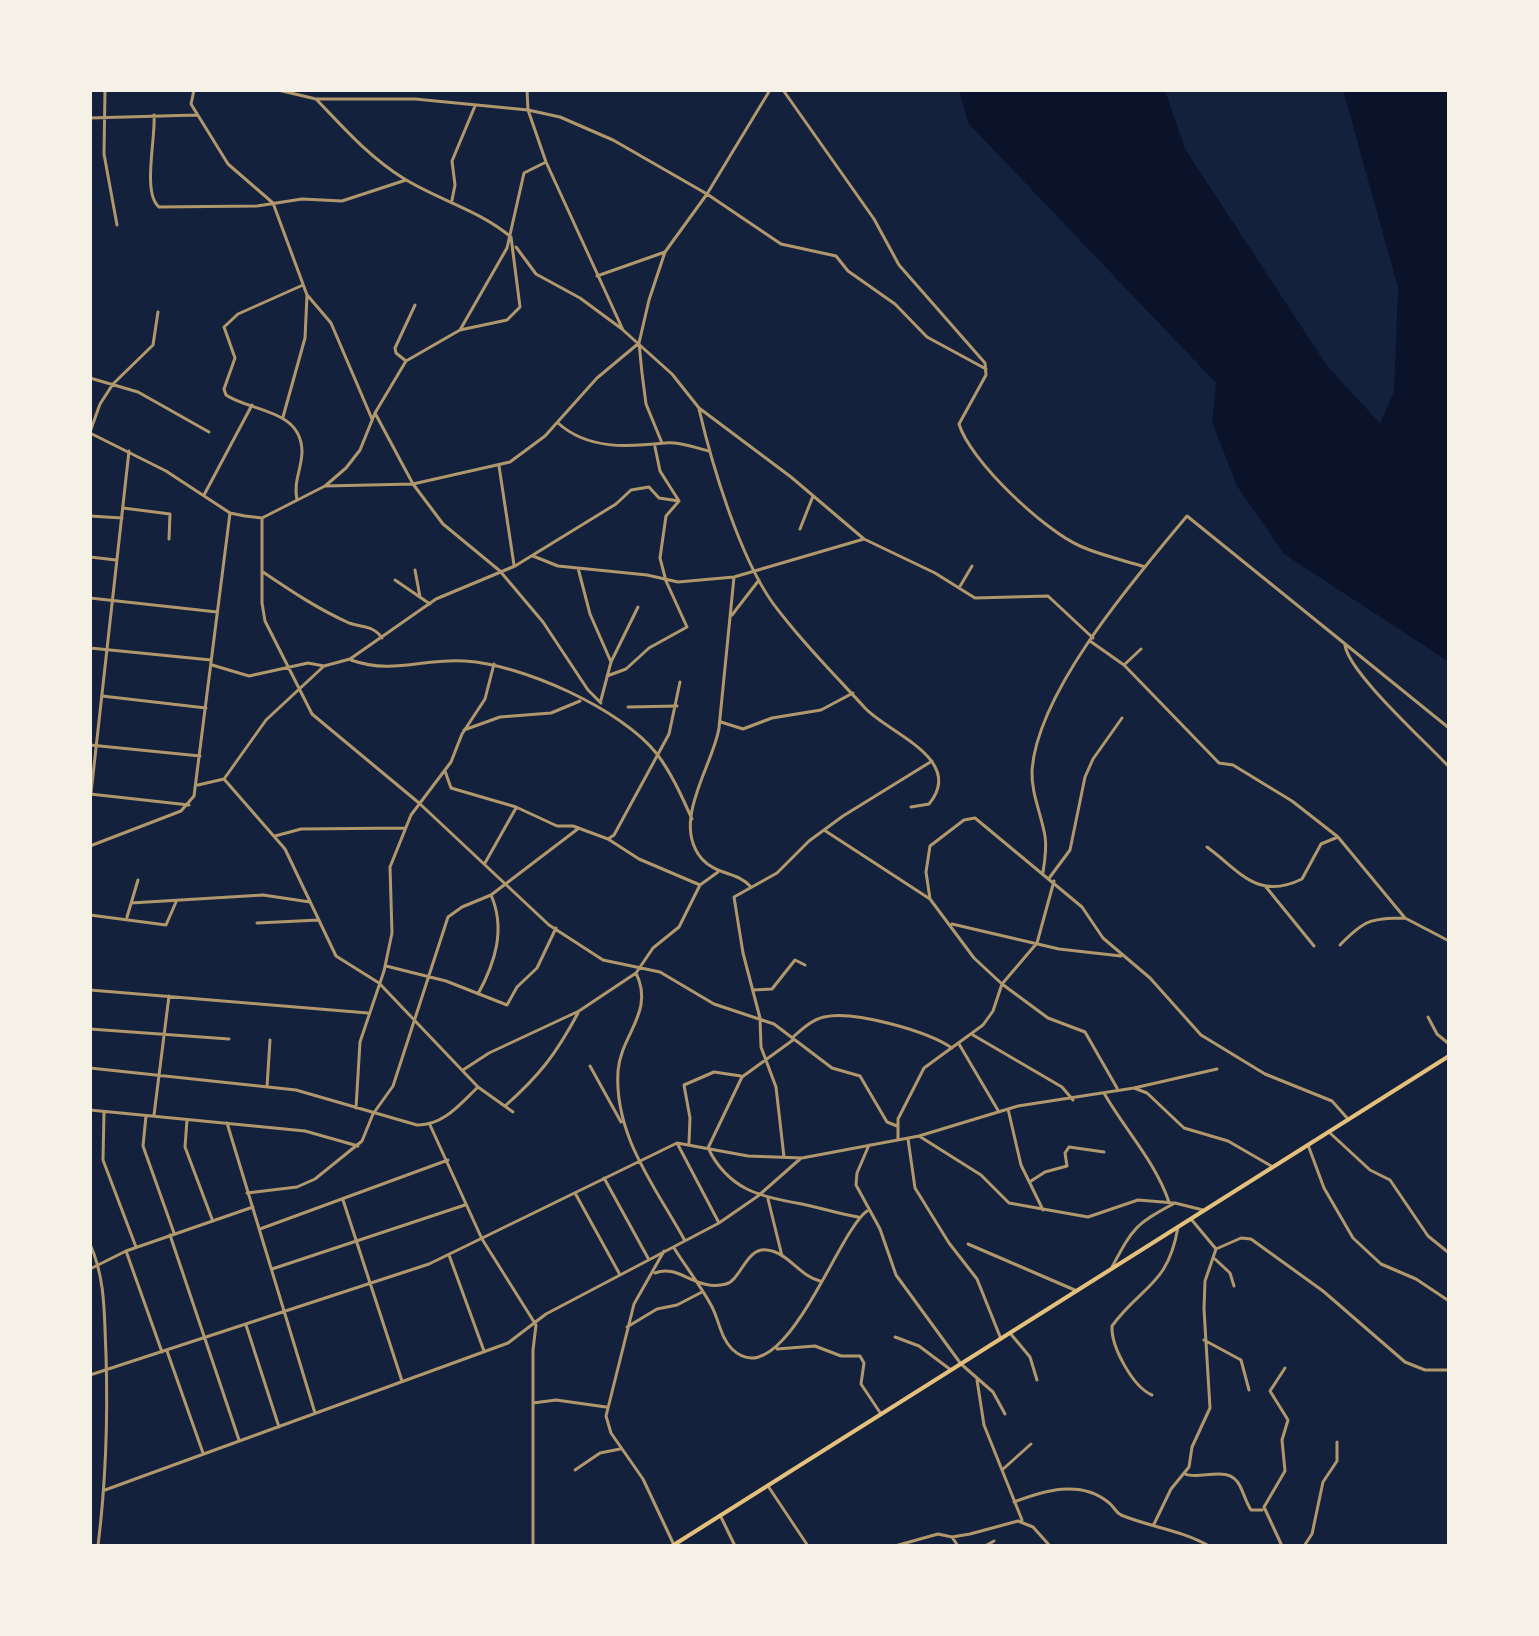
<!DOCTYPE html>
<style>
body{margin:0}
#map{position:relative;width:1539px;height:1636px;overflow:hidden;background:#14213d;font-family:Ubuntu,sans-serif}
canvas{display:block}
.frame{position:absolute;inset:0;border:92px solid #f6f1e7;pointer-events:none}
</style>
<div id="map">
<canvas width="1539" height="1636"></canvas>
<div class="frame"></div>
</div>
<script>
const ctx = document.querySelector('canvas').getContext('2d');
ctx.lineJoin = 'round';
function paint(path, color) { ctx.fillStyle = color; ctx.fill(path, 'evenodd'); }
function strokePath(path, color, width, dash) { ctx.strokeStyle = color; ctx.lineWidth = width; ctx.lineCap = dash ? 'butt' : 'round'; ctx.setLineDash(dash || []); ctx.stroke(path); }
paint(new Path2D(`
 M959,90H1165L1185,149L1328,367L1380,423L1394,392L1398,288L1343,90H1449V662L1284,554L1237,486L1212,422L1216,383L968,123Z`), '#0b132b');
strokePath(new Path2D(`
 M105,90L104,154L117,225
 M194,90L191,104L228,164L273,203L307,295L305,338L283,417
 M278,90L316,99H415L528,110L560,117L613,140L707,194L781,244L836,256L848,271L895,304L927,337L986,369
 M527,90L528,110L546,162L623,330L672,374L699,408L791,477L864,539L935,573L975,598L1048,596L1093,638
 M783,90L874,219L899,265L985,363L986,375L959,424C970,461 1045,531 1080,546C1100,555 1123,560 1145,567
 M316,99C343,127 369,157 403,178C438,200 479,210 511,237L520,307L507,320L460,330
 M154,115C156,138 142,193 159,207L257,206L302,199L342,201L406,180
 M90,118L197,115
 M452,200L455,185L452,161L475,106
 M516,247L536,274L580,298L622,329
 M597,276L665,252
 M308,296L331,323L372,419
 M406,361L396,353L395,348L415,305
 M90,378L138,392L209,432
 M699,409C712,465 739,555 772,602C799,639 834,674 865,708C888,733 966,759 929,804L911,807
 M375,413L413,484L443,524L500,571L543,622L588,690L601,703
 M558,423C588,450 628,447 665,443C678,441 696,448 709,451
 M90,432L100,404L113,384L153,345L158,312
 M90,433L166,471L230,513L245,516L262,518L325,486L346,468L360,450L375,413L406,361L460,330L507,248L524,173L546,162
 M662,443L646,404L642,373L639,343L649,300L665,252L707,194L770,90
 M499,466L514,565
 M325,486L413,484L510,462L545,436L597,378L639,343
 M204,495L252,405
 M297,500C293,481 302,469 302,451C301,409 251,412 226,395L224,389L235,358L224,327L238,314L303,285
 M123,508L170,514L169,539
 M90,516L122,518
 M262,518V603L265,621L312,714L419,803L549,925L603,960L660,972L714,1004L774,1024L832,1068L860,1076L887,1122L897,1126
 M800,529L813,496
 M533,556L558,566L647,575L678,582L734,577L864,539
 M90,557L116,560
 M578,568L590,614L611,662
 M415,570L420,597
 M263,572C291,591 318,609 349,623C363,628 373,625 382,638
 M734,577L719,728C713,766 670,822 702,859C716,875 738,872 750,886
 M395,580L430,604
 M959,588L972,566
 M90,598L217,612
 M732,615L759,580
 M1090,641L1124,665L1219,763L1233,765L1292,801L1338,837L1405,918L1449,941
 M1345,645C1348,672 1427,743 1449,767
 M90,648L211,660
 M351,660C393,675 423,658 465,661C521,664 622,709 657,754C672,774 682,797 692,819
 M212,665L249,676L308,663L324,666
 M1124,665L1141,649
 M607,676L626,669L649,648L687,627L666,581L660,558L666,516L679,501L660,471L655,447
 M102,696L206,708
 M601,700L611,662L638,607
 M628,707L677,706
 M721,722L743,729L772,718L821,710L853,693
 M464,730L500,717L551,713L580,701
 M90,745L200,756
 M445,771L451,788L516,807L557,826H573L608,839L639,859L700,885
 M224,779L266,720L324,666L350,659L436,599L515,566L616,504L631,490L649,487L659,498L679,501
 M198,785L224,779L285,849L336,956L379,983L478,1087L513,1112
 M90,794L189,805
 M824,830L930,899L974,958L1002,984L1048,1018L1085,1032L1117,1088
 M275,836L301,829L405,828
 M608,839L614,835L669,734L680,682
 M90,846L181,811L194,796L230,513
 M1207,847C1240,871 1257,901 1302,879L1321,844L1338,837
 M485,863L516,808
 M1043,872C1045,860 1047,848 1045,836C1041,813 1031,793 1032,770C1038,690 1136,577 1187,516L1449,728
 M1050,877L1070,850L1085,777L1093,759L1122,718
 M1266,887L1314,946
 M930,899L926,872L930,846L964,820L975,818L1082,907L1103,938L1150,978L1201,1035L1265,1074L1332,1101L1348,1119
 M131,903L263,895L310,902
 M90,915L166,925L176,902
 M127,917L138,880
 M257,923L319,920
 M952,924L1059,949L1121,956
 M1340,945C1364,920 1371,918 1405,918
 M386,966L446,981L507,1005L517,987L537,968L556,928
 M636,973C655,1012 621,1034 618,1071C614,1135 654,1185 684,1239
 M90,990L368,1013
 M753,990L772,989L795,960L805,965
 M478,994C495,963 506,929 491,895
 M1428,1017L1437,1034L1449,1044
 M90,1029L229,1039
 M973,1035L1062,1087L1073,1100
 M792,1038C801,1030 811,1020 824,1017C853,1010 927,1031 952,1048
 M793,1040L742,1077L708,1148C728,1189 759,1197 802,1204C821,1208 839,1214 858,1217
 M959,1044L999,1112
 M590,1066L621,1122
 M90,1068L296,1090L417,1125C443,1126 460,1104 478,1087
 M463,1070L489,1053L579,1011L636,973L653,948L679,927L700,885L718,872
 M267,1087L270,1040
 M1134,1088L1217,1069
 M1104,1093C1125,1130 1155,1161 1169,1202
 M505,1106C540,1075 556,1054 578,1013
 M356,1108L360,1042L384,971L392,933L390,867L411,815L451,762L462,734L485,699L494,664
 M1008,1109L1021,1165L1043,1210
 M90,1110L305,1131L358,1146
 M104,1112L103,1160L136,1247
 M154,1115L169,996
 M146,1116L143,1146L174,1233
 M187,1120L185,1147L212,1219
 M227,1123L315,1413
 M430,1125L482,1239L536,1325L533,1350V1546
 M1330,1133L1370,1170L1390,1180L1428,1236L1449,1253
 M919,1136L981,1175L1009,1203L1088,1217L1138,1200L1175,1203
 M908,1139L915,1188L949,1243L977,1279L1001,1339
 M898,1140V1119L924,1068L983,1025L993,1011L1002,984L1037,943L1054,881
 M677,1143L718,1221
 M689,1143L690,1118L684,1085L714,1072L741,1076
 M869,1145L857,1173L856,1185L880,1229L896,1275L961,1364L993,1392L1005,1414
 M1308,1145L1324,1188L1353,1238L1381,1264L1416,1279L1449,1301
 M784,1157L776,1087L761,1047L760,1018L743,953L734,897L777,873L809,841L843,816L932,761
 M604,1178L648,1258
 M1031,1181L1045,1172L1067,1166L1065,1153L1069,1147L1104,1152
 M247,1193L297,1187L315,1179L362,1141L373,1114L393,1086L448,917L462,907L491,895L579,828
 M575,1193L619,1273
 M768,1199L782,1256
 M343,1200L402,1381
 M260,1229L448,1160
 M170,1235L239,1440
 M968,1244L1077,1291
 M674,1248C686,1267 700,1285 711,1305C719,1319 720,1337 732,1349C783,1398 837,1232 867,1211
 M1216,1249L1241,1238L1251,1239L1323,1291L1405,1362L1425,1370H1449
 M126,1251L162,1352
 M664,1251L634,1304L606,1416L611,1433L643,1479L674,1545
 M449,1255L484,1351
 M1215,1259L1230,1273L1234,1286
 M1112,1267C1133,1228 1135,1224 1175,1203L1203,1210
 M90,1269L126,1251L253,1207
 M272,1269L465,1205
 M655,1273C678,1263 696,1292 726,1284C741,1280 746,1247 767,1250C788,1252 799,1276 820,1281
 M246,1325L279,1427
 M627,1327L657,1309L677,1305L702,1292
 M1010,1333L1030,1357L1037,1380
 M895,1337L919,1346L951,1370
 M1204,1340L1241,1360L1249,1390
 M777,1349L815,1346L841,1356H860L864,1363L861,1384L881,1414
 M167,1351L203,1453
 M90,1375L429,1264L677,1143L748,1156L802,1158L919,1136L1018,1106L1134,1088L1147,1093L1184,1128L1228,1141L1273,1167
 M977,1380L984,1425L1022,1520
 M1152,1395C1133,1387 1111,1347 1112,1326C1142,1285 1168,1286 1178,1227
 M533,1403L556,1400L606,1407
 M575,1470L600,1453L620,1449
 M1002,1470L1031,1444
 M1185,1474C1200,1481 1229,1463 1240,1486C1244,1494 1246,1502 1251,1510H1262
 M768,1486L808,1546
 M105,1490L508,1343L546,1314L719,1223L758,1196L800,1159
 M1014,1502C1043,1491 1080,1479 1108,1502C1114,1506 1115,1512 1121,1515C1150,1527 1181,1530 1209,1546
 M720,1515L735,1546
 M1154,1524L1171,1489L1189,1467L1192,1447L1210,1408L1204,1309L1205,1281L1216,1249L1191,1219
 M952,1537L958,1546
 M895,1546L938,1534L952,1537L970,1534L1018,1521L1033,1527L1050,1546
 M985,1546L994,1541
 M1282,1546L1264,1507L1285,1471L1282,1440L1288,1420L1270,1391L1285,1368
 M1304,1546L1312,1534L1323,1482L1337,1461V1442`), '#b1986c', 3);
strokePath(new Path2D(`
 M90,802L129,451
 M90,1244C106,1280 104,1315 106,1354C108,1419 106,1481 98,1546`), '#b1986c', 3);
strokePath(new Path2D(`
 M672,1546L1449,1056`), '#e5c07b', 4);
</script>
